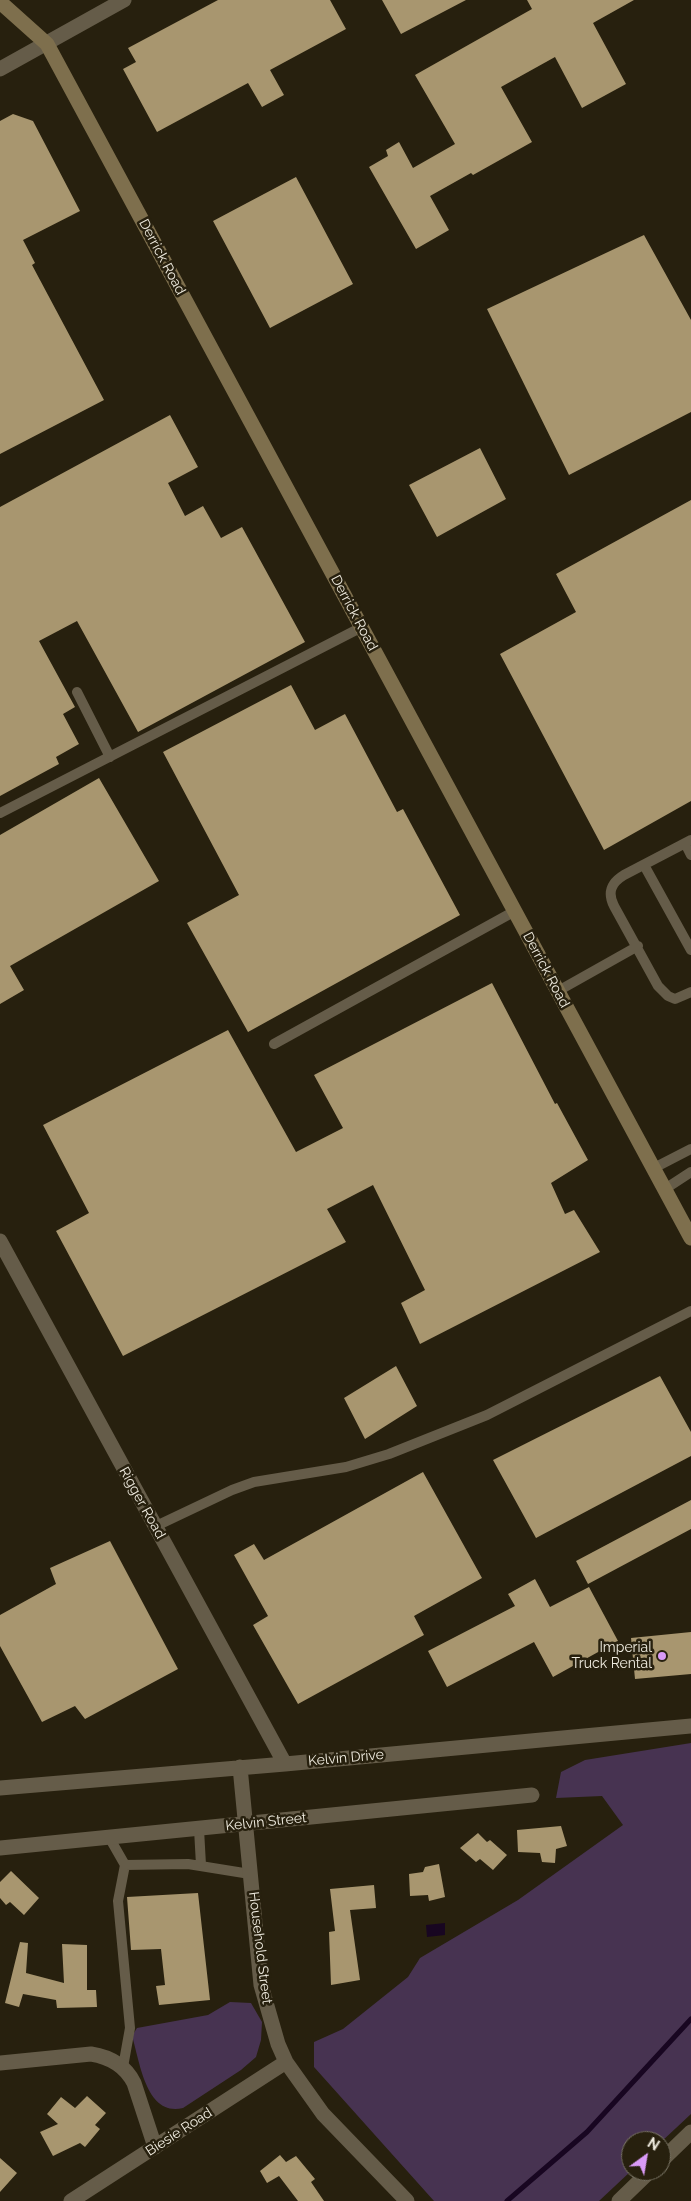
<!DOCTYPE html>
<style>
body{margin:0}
#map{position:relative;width:691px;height:2201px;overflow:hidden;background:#27200e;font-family:Raleway,sans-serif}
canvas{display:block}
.north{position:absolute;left:621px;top:2131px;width:50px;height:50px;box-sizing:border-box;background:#27200e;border:1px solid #777262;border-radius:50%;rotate:32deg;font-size:14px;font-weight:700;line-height:20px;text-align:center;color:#f0ece0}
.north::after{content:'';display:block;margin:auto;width:18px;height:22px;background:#d99af7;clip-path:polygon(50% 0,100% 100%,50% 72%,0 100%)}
</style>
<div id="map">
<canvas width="691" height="2201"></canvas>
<div class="north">N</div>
</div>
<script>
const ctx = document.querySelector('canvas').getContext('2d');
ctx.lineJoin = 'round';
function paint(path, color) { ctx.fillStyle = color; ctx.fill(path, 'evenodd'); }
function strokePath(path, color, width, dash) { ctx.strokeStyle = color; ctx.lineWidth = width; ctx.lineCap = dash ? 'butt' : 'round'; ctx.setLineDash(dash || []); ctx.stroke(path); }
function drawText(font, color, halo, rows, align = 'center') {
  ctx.font = font + ' Raleway,sans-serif'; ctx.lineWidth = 5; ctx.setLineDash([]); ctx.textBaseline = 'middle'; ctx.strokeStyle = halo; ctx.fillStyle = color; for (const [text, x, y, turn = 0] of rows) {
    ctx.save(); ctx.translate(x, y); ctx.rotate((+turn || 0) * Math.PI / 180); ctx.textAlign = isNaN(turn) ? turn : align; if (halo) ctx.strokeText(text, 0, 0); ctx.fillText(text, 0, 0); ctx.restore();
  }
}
paint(new Path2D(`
 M691,1743V2114L661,2142L631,2141V2171L599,2201H434L314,2067V2042L343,2029L408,1977L420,1958L518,1900L623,1825L602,1796L556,1798L561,1772L585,1760Z
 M230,2002L251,2003L262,2022L261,2040L256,2057L241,2070L183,2108C146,2117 140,2062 132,2036L137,2028L208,2015Z`), '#473351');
paint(new Path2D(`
 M445,1923V1935L427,1937L426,1925Z`), '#180621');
strokePath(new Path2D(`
 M507,2201L587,2132L691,2019`), '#180621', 5);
paint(new Path2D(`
 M218,0H330L346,29L270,70L284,95L262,107L248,83L157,132L123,69L136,62L128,48Z
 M382,0H466L401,34Z
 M527,0H634L593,23L626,84L582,108L555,57L501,87L532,142L473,175L471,173L430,196L449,230L416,249L369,167L388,156L386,150L399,142L413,168L455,144L415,75L532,9Z
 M13,114L33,121L80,211L23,240L35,263L32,265L104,400L0,454V121Z
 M296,177L353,284L270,328L213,221Z
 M644,235L691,320V412L569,475L487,309Z
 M170,415L198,467L168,483L185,516L203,506L221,538L242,527L305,642L138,732L77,621L39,641L75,707L63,714L79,744L56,757L59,764L0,796V507Z
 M480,448L506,499L437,537L409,485Z
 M691,500V801L604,850L500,654L576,612L556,574Z
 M291,685L315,730L345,714L397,812L403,809L460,915L248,1032L187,923L239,895L163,752Z
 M99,778L159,881L10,966L24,990L0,1004V835Z
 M492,983L555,1104L557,1103L588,1160L551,1183L565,1214L574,1210L600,1252L420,1344L401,1303L425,1290L373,1185L327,1209L346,1242L123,1356L56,1231L89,1213L43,1125L228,1030L296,1152L343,1128L314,1075Z
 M396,1366L417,1406L365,1439L344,1398Z
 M660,1376L691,1432V1456L536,1538L493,1460Z
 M423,1472L482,1578L414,1616L424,1635L298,1704L253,1625L268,1616L234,1555L254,1544L264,1560Z
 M691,1500V1529L588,1584L576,1561Z
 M110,1541L178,1669L85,1719L75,1706L42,1722L0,1646V1615L56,1584L50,1568Z
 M535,1579L550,1607L589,1587L618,1641L553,1677L534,1642L447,1687L428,1651L515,1606L508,1594Z
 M691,1632V1674L635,1679L631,1638Z
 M561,1826L567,1846L556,1849L555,1863L542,1862L540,1853L518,1852L517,1830Z
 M478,1833L487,1842L490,1840L507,1855L493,1870L480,1859L476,1862L460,1848Z
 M439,1864L445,1897L429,1901L428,1895L410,1896L409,1874L423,1872L425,1867Z
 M11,1871L39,1898L24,1915L10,1902L6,1905L0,1898V1882Z
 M374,1885L376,1908L350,1910L360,1980L331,1985L329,1932L335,1931L330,1889Z
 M198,1893L210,2000L159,2005L156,1986L165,1985L161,1949L131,1950L127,1897Z
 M20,1942L28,1943L26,1973L64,1983L62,1944L87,1945V1990H96L97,2007L57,2008L56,2000L23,1994L19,2007L5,2003Z
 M87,2096L106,2113L95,2125L100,2129L85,2147L80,2143L53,2156L40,2132L58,2124L47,2114L61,2097L75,2108Z
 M280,2155L286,2162L296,2156L315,2179L311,2182L324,2201H298L279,2176L267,2183L260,2171Z
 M0,2158L17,2173L0,2192Z`), '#a8966f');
strokePath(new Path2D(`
 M77,692L110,757
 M0,813L362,627
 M691,840L624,875C611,883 607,892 614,906L658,986L668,996L675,999L691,992
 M685,843L691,855
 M644,865L691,950
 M558,991L638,946
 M274,1044L515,911
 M652,1169L691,1149
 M665,1189L691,1172
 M154,1527L232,1490L254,1482L346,1467L389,1454L487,1415L691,1311
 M199,1829L201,1865
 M109,1837L125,1865L118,1901L130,2028L123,2067
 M125,1865L188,1864L250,1874`), '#655c49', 10);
strokePath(new Path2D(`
 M0,69L124,0
 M0,1241L285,1764
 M240,1767L261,1985L278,2044L286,2062L323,2114L407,2201
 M0,1788L285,1764L691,1726
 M0,1848L532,1795
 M0,2063L91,2054C110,2057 125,2065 134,2083L155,2147
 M661,2161L691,2132
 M71,2201L286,2062
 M619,2201L650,2171`), '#655c49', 15);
strokePath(new Path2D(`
 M0,2L47,44L691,1238`), '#7e6f4d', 15);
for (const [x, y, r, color] of [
 [662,1656,5,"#d99af7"]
]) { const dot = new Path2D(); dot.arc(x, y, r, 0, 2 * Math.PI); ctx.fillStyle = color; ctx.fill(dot); strokePath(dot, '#27200e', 2); }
drawText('14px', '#f0ece0', '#27200e', [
 ["Derrick Road",162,257,62],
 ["Derrick Road",354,613,62],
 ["Derrick Road",546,970,62],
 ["Rigger Road",142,1503,61],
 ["Kelvin Drive",346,1758,-5],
 ["Kelvin Street",266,1822,-6],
 ["Household Street",260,1948,83],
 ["Biesie Road",179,2132,-33]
]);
drawText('14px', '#f0ece0', '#27200e', [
 ["Imperial",652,1648],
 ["Truck Rental",652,1664]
], 'right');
</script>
